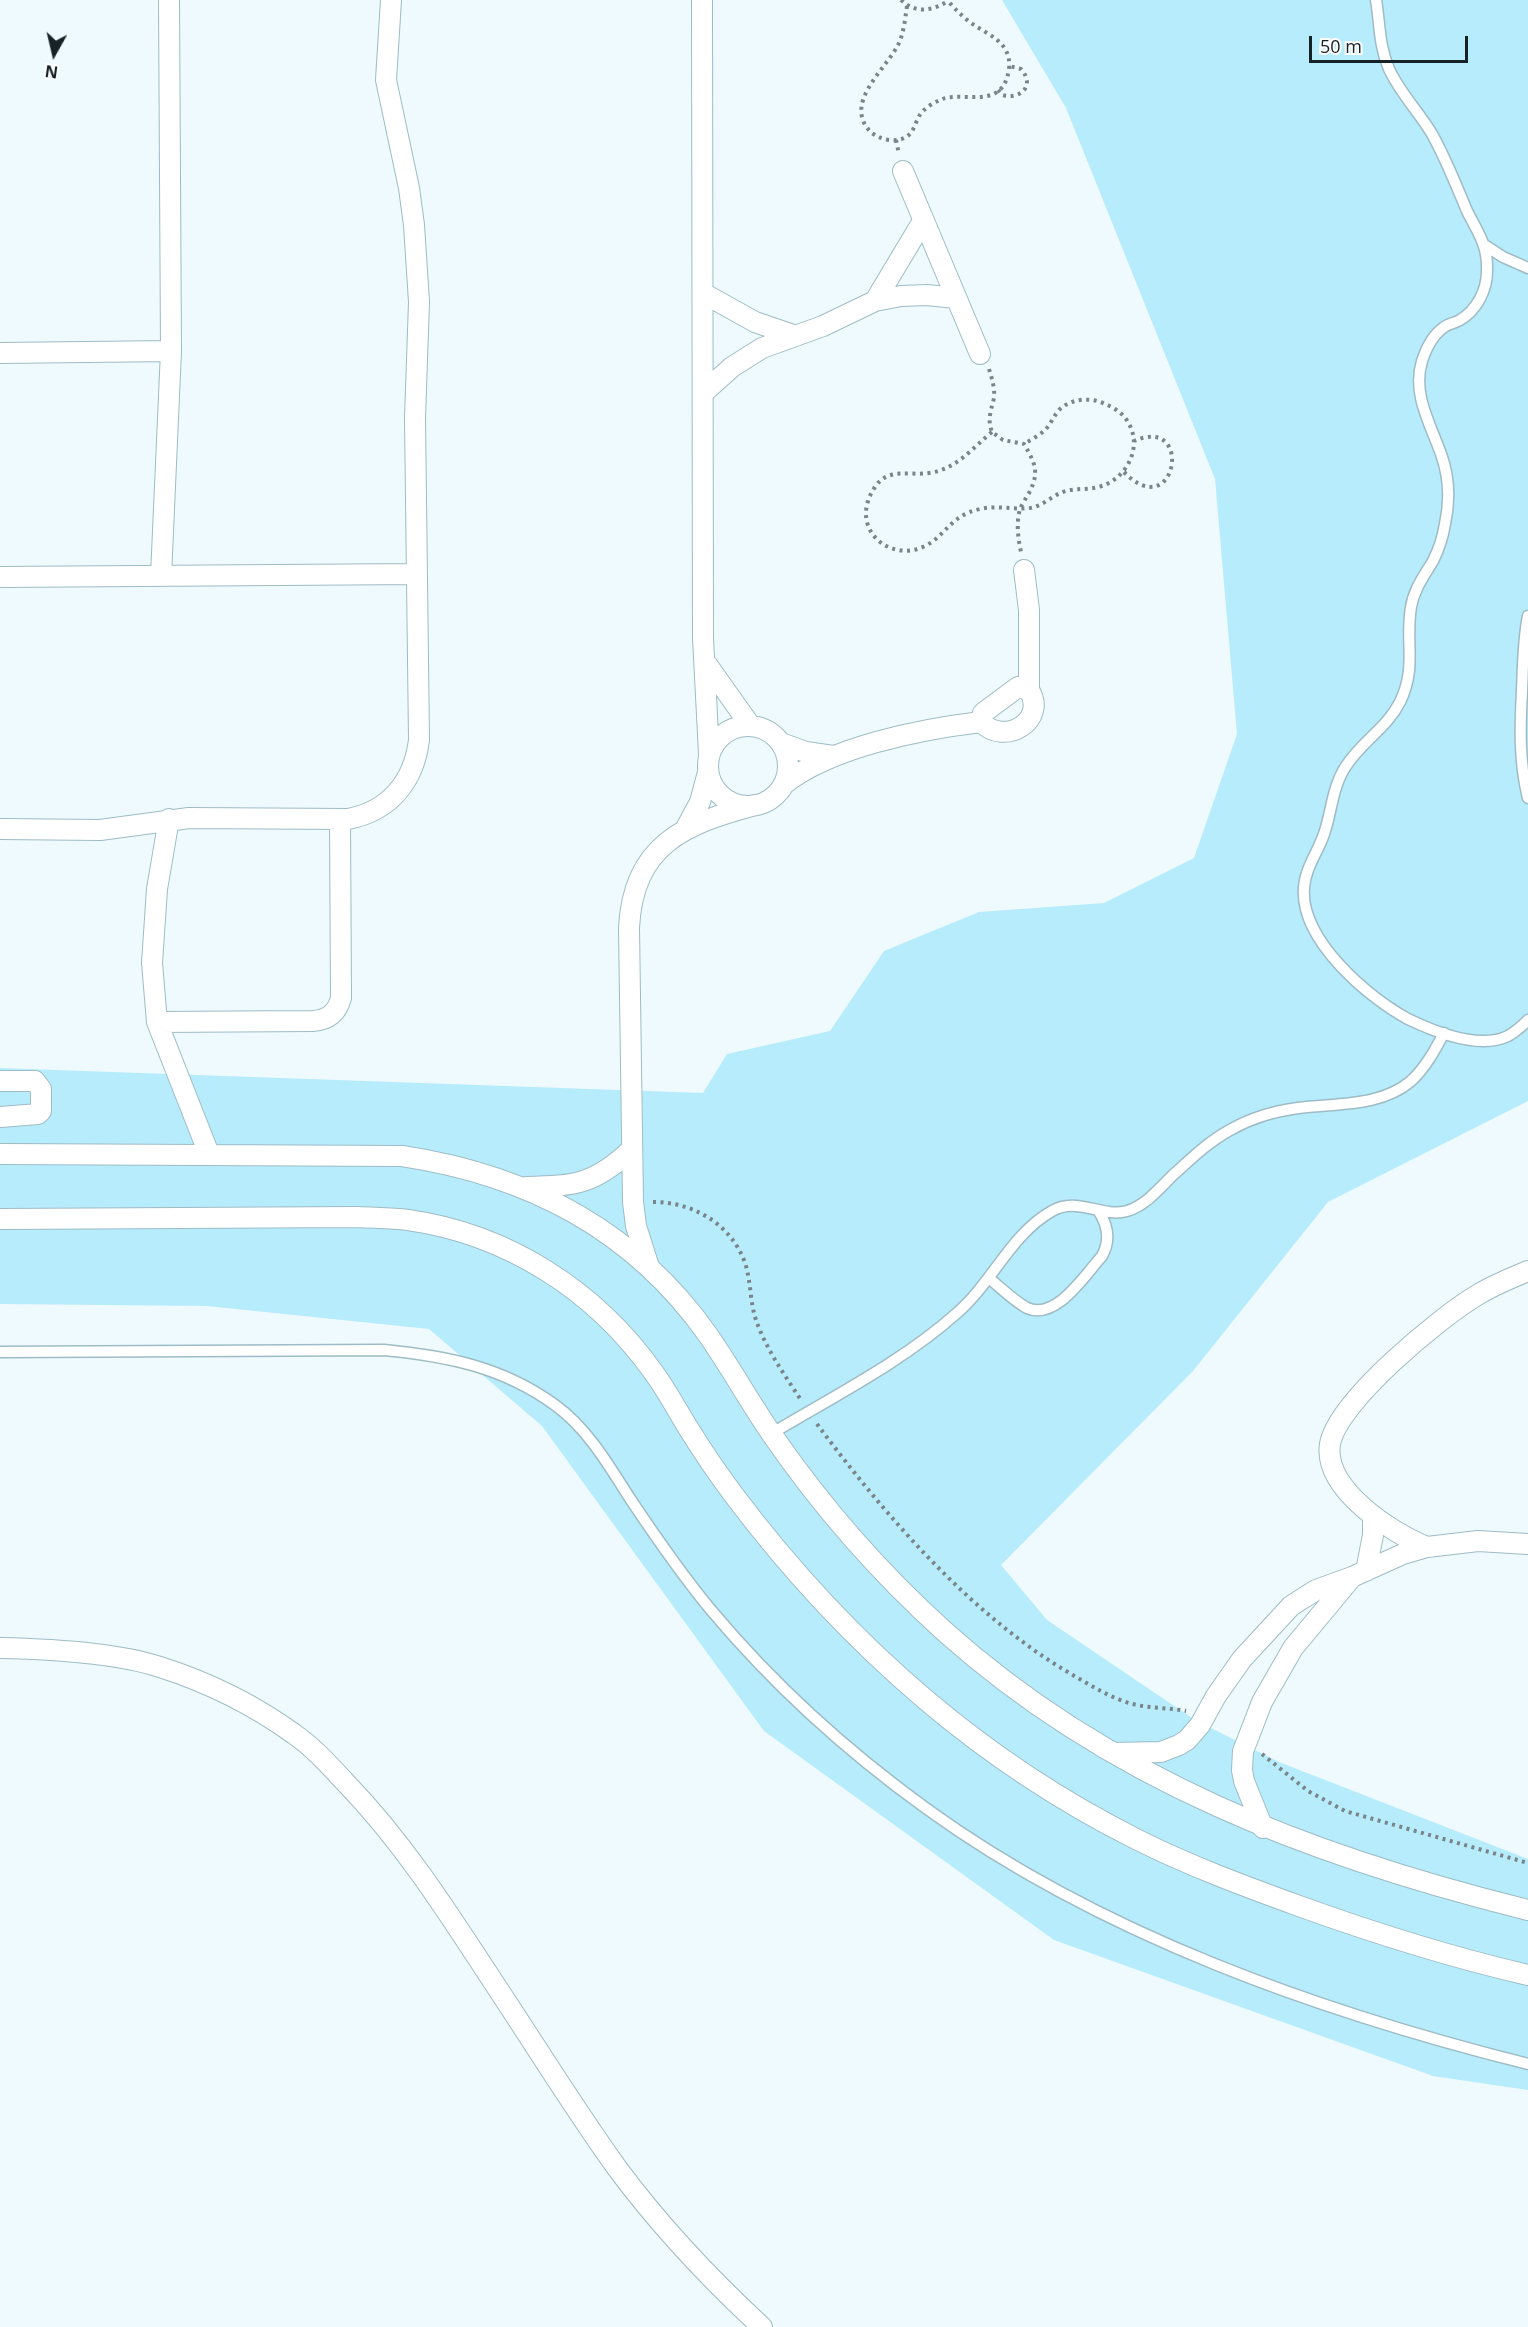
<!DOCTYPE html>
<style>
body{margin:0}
#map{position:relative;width:1528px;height:2327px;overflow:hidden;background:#eefafe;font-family:"Open Sans",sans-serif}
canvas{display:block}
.north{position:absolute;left:24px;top:24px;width:60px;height:60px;-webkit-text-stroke:4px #fff;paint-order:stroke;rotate:188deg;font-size:16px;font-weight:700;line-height:24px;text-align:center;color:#162225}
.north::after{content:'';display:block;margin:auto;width:21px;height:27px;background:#162225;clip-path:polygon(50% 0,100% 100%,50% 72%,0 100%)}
.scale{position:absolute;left:1309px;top:36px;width:159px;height:27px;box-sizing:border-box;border:3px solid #162225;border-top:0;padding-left:8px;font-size:18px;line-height:21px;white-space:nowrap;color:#162225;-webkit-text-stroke:4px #fff;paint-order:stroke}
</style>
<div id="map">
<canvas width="1528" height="2327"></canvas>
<div class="north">N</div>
<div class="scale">50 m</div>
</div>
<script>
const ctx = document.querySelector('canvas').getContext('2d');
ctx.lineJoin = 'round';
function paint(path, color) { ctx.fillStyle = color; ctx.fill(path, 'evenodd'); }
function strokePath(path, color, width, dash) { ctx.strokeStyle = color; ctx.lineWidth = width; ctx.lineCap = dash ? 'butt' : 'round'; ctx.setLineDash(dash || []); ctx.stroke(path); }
paint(new Path2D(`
 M1002,0H1528V1101L1328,1202L1193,1371L1001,1565L1047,1620L1195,1720L1279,1762L1528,1859V2090L1433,2076L1054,1940L764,1731L542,1426L429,1329L207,1306L0,1304V1068L703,1093L727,1054L830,1031L884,951L979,912L1104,903L1194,858L1237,734L1215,479L1066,108Z`), '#b7ecfd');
const service = new Path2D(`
 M1376,0C1380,24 1379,46 1389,69C1400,93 1419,112 1432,134C1446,159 1456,185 1467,211C1478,233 1488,245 1487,271C1487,290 1477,310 1460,320C1455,323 1447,324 1443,328C1433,335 1426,349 1422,361C1412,394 1430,423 1441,454C1449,476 1450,501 1445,524C1443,536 1439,549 1433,561C1424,576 1414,589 1411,607C1405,642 1417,667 1400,702C1387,728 1361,742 1346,766C1332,787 1332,811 1324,834C1318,852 1305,868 1304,888C1300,939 1367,997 1408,1019C1435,1032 1479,1050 1508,1036C1515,1032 1522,1026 1528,1020
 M1486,246L1503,257L1528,268
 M1528,616C1523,641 1523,666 1522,691C1520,727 1519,762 1528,798
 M990,1279C1001,1288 1014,1301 1027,1308C1056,1321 1085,1275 1102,1256C1111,1240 1108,1225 1098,1210
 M0,1352L384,1350C447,1356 503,1367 555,1405C587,1428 608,1464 629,1497C655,1536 681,1574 711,1610C773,1684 848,1752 927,1809C1101,1935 1321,2012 1528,2064
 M771,1434C834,1396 902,1362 957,1313C992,1283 1011,1234 1052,1211C1077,1196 1101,1218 1127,1211C1145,1206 1160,1188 1173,1175C1191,1159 1208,1142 1230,1130C1251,1118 1275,1111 1298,1108C1335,1103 1381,1107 1411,1081C1426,1067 1435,1050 1444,1033`);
const minor = new Path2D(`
 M702,0L703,638L709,754
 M903,171L980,354
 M703,293L755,322L796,336
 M875,301L923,221
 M0,353L171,351
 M703,393L732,367L762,348L823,326L875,301L901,296L927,295L956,298
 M1024,570L1029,610V690
 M161,576L171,351L169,0
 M0,577L417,574
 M706,663L750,725
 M1018,687L1029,690C1048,720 1005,747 981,722L983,713Z
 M708 766a40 40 0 1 1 80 0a40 40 0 1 1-80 0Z
 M781,743L806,752L833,756
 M783,785C829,747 922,729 981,722
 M169,819L157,889L152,963L157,1022L313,1021C328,1020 337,1013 341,998L340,820
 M686,828L700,802L708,772
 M0,829L100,830L189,818L348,819C390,811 414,781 419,740L415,418L419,302L414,225L409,188L386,80L391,0
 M157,1022L209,1154
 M0,1081H35L41,1089V1111L38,1114L0,1117
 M0,1154L402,1156C528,1175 633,1229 708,1335C731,1368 750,1403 773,1436C822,1507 880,1573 944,1631C1110,1780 1314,1857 1528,1910
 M526,1187C576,1186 595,1184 632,1149
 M0,1219L358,1217C374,1218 392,1218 408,1220C508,1234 596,1291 654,1373C668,1392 679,1414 692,1434C705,1455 719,1475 733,1494C790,1570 854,1639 926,1700C991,1755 1062,1802 1138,1840C1190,1866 1244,1886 1299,1906C1374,1933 1450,1957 1528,1975
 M649,1267L636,1226L633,1202L629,928C633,845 684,824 755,805
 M1427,1547C1392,1533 1323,1489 1330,1444C1337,1402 1441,1316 1479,1294C1494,1285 1511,1278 1528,1271
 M1366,1571L1373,1535V1516
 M0,1648C48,1649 114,1652 160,1667C207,1682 254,1705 294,1734C313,1747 329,1765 345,1782C403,1842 447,1911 492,1980C534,2043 573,2107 617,2168C660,2226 709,2278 762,2327
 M1113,1753L1161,1752L1179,1745L1187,1740L1200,1725L1216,1696L1242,1659L1291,1606L1316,1590L1352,1577L1403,1554L1427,1547L1478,1541L1528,1544
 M1263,1828L1244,1781L1242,1770L1243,1751L1247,1741L1262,1702L1293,1648L1352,1577`);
strokePath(service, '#9ebcc5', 13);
strokePath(minor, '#9ebcc5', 22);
strokePath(new Path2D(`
 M901,0C916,14 932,11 948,1
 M907,6C905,19 904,33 898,45C887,66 856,93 862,117C864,126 871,134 879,137C889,142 906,142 912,131C916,125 917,117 923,111C928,106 935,102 942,99C966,91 1003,111 1009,69C1012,42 988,35 971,23C962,16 955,9 948,1
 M998,90L1002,95C1020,100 1036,86 1021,69L1009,66
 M896,140L899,154
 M989,369C992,379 995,388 994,398C991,411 987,419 992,432L1003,440L1024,444C1035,463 1040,472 1029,493C1026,498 1022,504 1020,509C1016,523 1018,538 1021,552
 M992,432C971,449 957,469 929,473C909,476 888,467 875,487C868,497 864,510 867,522C873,546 902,558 925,546C947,535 949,516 980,509C996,505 1013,510 1030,508C1044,506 1053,494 1066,491C1077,488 1088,490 1098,487C1125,481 1143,449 1129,424C1124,414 1115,408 1105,404C1091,397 1071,398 1059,410C1054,416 1051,423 1046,429C1040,435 1031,440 1024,444
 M1124,472C1176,526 1195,414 1134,441
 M653,1202C694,1202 733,1225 746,1266C751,1284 750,1302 756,1320C766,1349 784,1374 801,1400
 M817,1424C887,1518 975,1620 1078,1678C1093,1687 1107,1695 1123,1701C1144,1709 1165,1707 1186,1711
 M1262,1754L1308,1791L1345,1811L1528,1863`), '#798588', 4, [3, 4.5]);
strokePath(service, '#fff', 10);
strokePath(minor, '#fff', 20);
</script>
